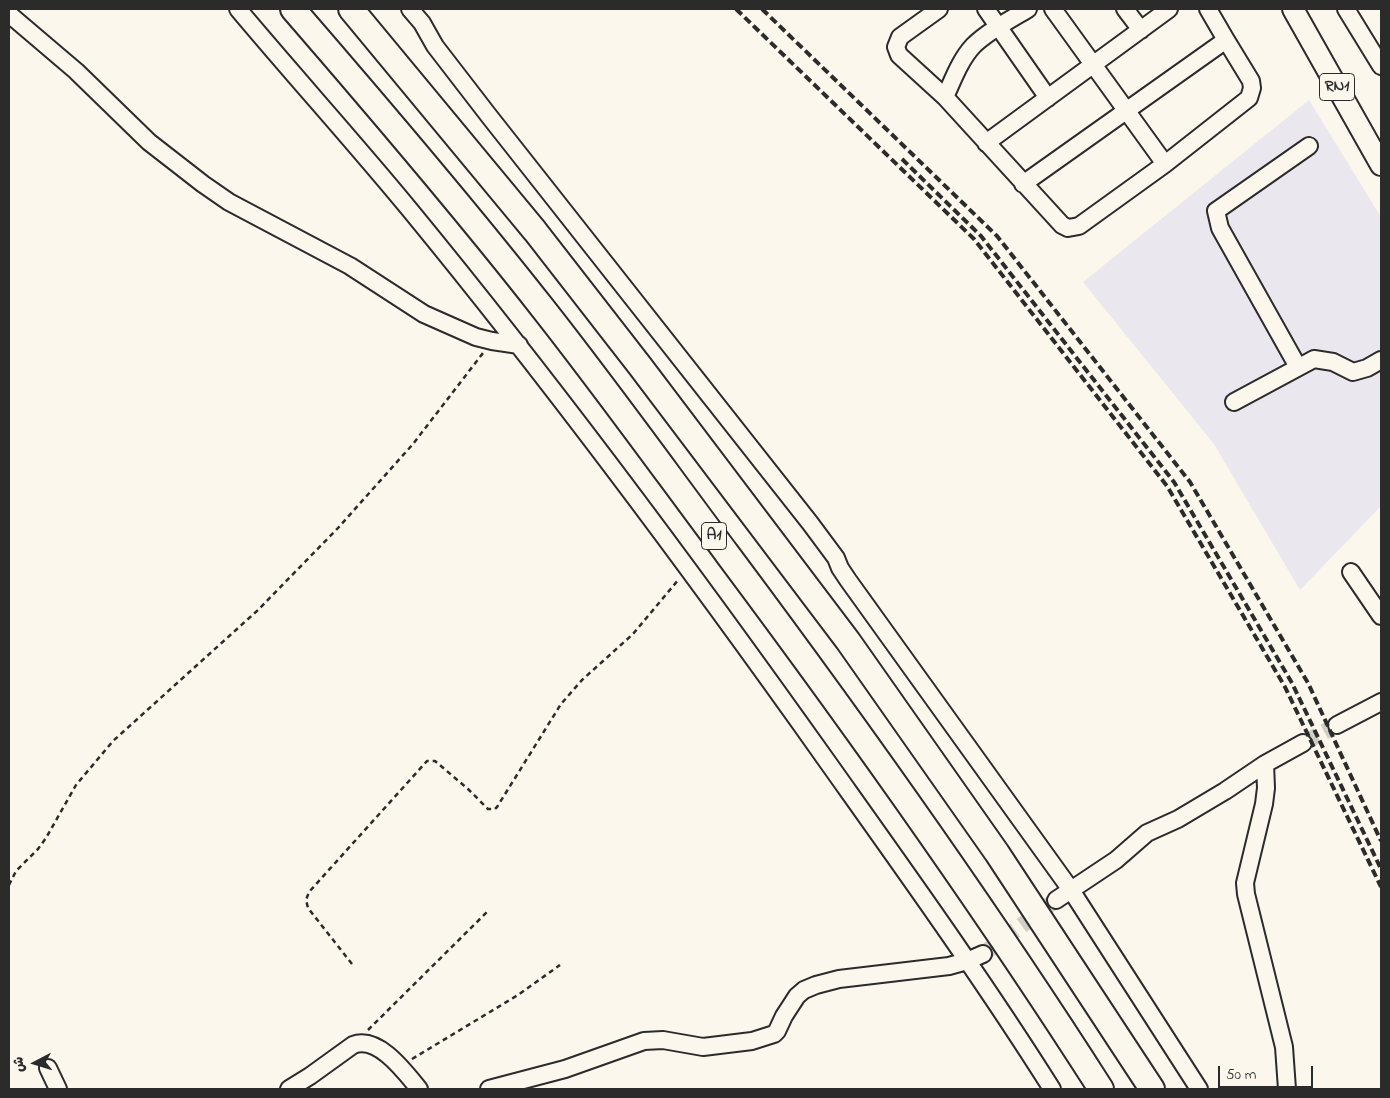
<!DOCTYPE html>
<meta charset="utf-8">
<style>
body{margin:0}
#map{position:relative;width:1390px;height:1098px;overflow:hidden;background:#fbf7ec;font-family:"Indie Flower","Playpen Sans Arabic",sans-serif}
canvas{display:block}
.frame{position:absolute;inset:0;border:10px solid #2b2b2b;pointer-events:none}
.north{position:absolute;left:10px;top:1038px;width:50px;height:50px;-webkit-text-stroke:4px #fbf7ec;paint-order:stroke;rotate:265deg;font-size:14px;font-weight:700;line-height:20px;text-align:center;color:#2b2b2b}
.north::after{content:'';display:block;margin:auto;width:18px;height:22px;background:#2b2b2b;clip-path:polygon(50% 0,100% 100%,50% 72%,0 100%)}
.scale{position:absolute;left:1218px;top:1066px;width:95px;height:22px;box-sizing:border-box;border:2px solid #2b2b2b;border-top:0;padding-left:6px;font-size:15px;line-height:18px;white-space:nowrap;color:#2b2b2b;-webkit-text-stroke:4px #fbf7ec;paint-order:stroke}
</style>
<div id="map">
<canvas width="1390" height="1098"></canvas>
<div class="frame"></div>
<div class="north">ش</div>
<div class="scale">50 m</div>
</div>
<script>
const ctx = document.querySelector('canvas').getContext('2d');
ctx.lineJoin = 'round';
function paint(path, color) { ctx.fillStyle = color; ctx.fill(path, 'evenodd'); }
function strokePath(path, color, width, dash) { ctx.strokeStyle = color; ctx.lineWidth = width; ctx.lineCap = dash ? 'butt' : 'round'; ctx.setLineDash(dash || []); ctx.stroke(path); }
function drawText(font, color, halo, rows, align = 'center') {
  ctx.font = font + ' "Indie Flower",sans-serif'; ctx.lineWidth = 4.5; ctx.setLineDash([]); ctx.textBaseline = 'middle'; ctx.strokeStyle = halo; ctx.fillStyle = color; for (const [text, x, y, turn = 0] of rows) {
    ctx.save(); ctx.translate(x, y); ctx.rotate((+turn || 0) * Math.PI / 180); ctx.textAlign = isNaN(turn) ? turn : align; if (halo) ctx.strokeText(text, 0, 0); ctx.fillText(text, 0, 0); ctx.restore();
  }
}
paint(new Path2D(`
 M1309,100L1381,217V506L1300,590L1214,444L1083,282Z`), '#eae7ee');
strokePath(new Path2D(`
 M1303,743L1337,725
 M983,954L1056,900`), '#d1cec5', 16, [16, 8]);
const minor = new Path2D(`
 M238,9C295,77 354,142 410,210C557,389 695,575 829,764C905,871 982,978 1052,1089
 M410,9L422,23L435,46L489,116L810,523L836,558L840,568L848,580L1071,890L1199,1089
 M939,9L900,37L896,47L899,55L945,97
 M986,9L1048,98
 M1028,9C1010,20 988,31 973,46C960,60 953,80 945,97L1062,225L1068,228L1079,226L1165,164L1249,98L1252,88L1251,81L1226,40
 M1053,9L1165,164
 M1125,9L1141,30
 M1346,9L1381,66
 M9,14L76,71L149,142L203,184L229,202L350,266L424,314L476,337L492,341L519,345
 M986,143L1169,9
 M1023,184L1226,40L1208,9
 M1298,367L1220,228L1216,211L1309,146
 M1234,402L1314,359L1333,362L1353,372L1367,368L1381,360
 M1351,572L1381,616
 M1337,725L1381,702
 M1265,764L1266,788L1264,804L1245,883L1246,894L1284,1047L1287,1089
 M1056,900L1116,860L1147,833L1178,819L1225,791L1265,764L1303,743
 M48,1068L58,1089
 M289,1089L310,1076L353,1045C378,1035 405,1072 419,1089
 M489,1089L565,1069L644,1041L663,1040L703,1047L752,1041L774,1034L777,1031L784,1016L797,996L804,990L816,985L839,979L949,966L967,961L983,954`);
const major = new Path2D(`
 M1293,9L1381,165`);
const highway = new Path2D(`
 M293,9C377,106 461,204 541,306C605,387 666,472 728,555C858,729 984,906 1101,1089
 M351,9L535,231L640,366L848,641L997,853L1152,1089`);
strokePath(minor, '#2b2b2b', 20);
strokePath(major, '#2b2b2b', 24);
strokePath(highway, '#2b2b2b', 28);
strokePath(new Path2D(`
 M9,885L16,871L38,849L46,838L76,785L113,741L258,610L338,528L413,444L483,353
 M352,964L308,908L306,900L309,892L427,761H435L468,789L488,809H495L497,807L561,704L582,680L633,634L679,579
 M368,1030L489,910
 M412,1059L518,995L560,965`), '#2b2b2b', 2.5, [5, 4]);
strokePath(minor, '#fbf7ec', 16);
strokePath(major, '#fbf7ec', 20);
strokePath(highway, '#fbf7ec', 24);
strokePath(new Path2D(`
 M736,9L974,239L1167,486L1285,687L1381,887
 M762,9L997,236L1190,482L1308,683L1381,841
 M902,159L981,236L1174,482L1292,683L1381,869`), '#2b2b2b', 4, [8, 4]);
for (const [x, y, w] of [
 [1337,87,35],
 [714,536,25]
]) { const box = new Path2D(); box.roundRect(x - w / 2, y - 13.5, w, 27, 4); ctx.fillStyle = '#fbf7ec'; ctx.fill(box); strokePath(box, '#2b2b2b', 1); }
drawText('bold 16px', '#2b2b2b', null, [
 ["RN1",1337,87],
 ["A1",714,536]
]);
</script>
